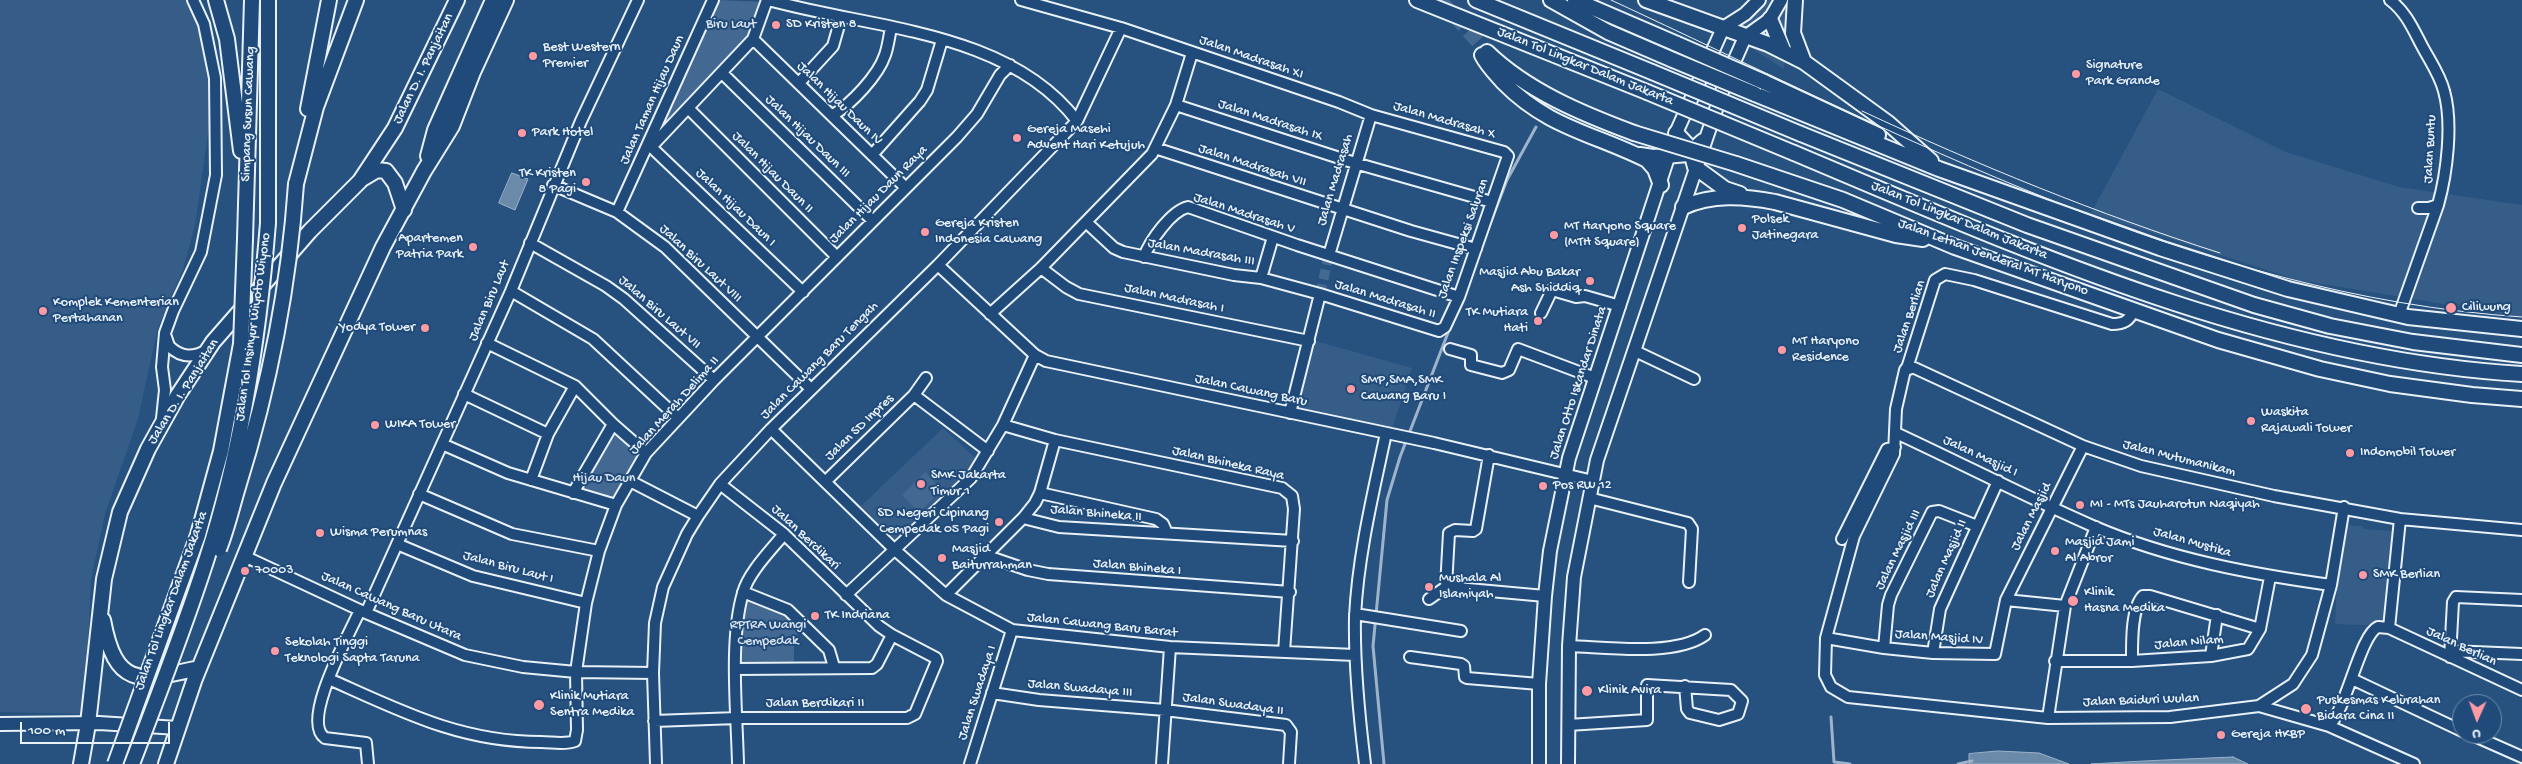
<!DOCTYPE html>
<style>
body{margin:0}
#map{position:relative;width:2522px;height:764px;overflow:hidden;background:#27517f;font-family:"Gochi Hand",sans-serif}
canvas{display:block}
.north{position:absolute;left:2452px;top:694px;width:50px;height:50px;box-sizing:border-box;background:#1f4a7a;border:1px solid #6f8dac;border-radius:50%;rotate:182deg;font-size:14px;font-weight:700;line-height:20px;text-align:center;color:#e8f1f8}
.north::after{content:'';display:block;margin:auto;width:18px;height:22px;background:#ff9aa2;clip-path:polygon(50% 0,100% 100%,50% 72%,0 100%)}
.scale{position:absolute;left:20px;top:722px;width:150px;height:22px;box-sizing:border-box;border:2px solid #e8f1f8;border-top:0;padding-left:6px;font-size:15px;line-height:18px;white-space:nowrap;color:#e8f1f8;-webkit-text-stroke:4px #1f4a7a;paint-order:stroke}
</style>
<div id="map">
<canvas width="2522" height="764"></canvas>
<div class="north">U</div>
<div class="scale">100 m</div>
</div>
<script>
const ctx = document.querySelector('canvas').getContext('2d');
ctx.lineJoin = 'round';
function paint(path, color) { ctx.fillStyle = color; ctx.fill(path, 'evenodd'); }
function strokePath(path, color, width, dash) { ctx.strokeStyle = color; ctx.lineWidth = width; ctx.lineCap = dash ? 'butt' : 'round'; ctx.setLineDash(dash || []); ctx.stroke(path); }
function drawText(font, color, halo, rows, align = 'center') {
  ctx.font = font + ' "Gochi Hand",sans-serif'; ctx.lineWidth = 4; ctx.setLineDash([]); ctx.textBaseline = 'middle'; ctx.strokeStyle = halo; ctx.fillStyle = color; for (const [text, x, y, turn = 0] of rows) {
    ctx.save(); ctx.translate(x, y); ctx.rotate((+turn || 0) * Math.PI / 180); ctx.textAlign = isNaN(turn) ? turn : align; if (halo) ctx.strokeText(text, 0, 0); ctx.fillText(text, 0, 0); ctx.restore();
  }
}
paint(new Path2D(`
 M0,0H195L205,23L213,98L195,226L182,272L158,327L138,419L105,514L91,579L85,714L0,712Z
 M1754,0H1795L1788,19L1784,69L1735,38Z
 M2158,89L2286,152L2399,187L2522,205V317L2298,280L2091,213Z
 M1312,340L1412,368L1391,432L1292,411Z
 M943,428L980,462L897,542L861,506Z
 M2340,525L2362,526L2363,529L2392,531L2387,626L2335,624Z`), '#355d88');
paint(new Path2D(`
 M718,0L764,2L750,38L679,113L655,134Z
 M613,427L642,454L634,463L613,502L577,491Z
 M925,472L942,490L919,512L902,495Z
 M748,595L783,608L805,628L794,637V664H740L742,625Z`), '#436891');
const water = new Path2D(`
 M512,173L528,179L515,210L499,203Z
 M1998,751L2039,753L2069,764H1969V754Z
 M2233,757L2248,764H2091C2139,761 2186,759 2233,757Z`);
paint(water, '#6b8aaa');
strokePath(water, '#9db3c9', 1);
strokePath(new Path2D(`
 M1483,242L1507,180L1536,127
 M1831,717L1834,762L1850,764
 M1384,764L1373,646L1387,500L1400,457L1451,325
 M1958,764L1972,761`), '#9db3c9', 3);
strokePath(new Path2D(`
 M1320,294L1329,255`), '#446991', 10, [10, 5]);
strokePath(new Path2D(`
 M1440,0L1486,51`), '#446991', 14, [14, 7]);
const minor = new Path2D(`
 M769,0C871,29 1008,30 1077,121
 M1021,0L1121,28L1339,102L1371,115L1504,152L1508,156L1459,297L1445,327L1439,331L1320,294L1261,278L1234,275L1123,252L1114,248L1086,222
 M2390,0C2406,12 2413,29 2422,46C2430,61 2440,75 2444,91C2453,123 2447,173 2438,205L2429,208H2418
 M753,39L906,188
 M722,73L873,221
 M799,83L833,46L841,18
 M1176,105L1355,163L1492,202
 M688,108L837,257
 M833,115C851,104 878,76 885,55C888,47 889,37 891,28
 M648,144L803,292
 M652,146L753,39L767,0
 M1155,148L1411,231L1476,249
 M872,155L920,101L927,90L942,40
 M553,185L617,212L665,247L811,389
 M617,212L713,0
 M530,243L606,286L624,299L714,380
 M1329,255L1371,115
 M1144,257C1150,241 1171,211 1188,207L1297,245L1459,297
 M938,265L1035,355L1046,361L1434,443L1593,481
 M1041,268L1066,287L1079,294L1309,341
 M1261,278L1273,237
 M511,291L593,339L678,418
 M1541,313L1552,290L1576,297L1585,296L1620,306
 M990,314L1041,268L1152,154L1176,105L1192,53
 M2399,315L2438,205
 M166,337L169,346C181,358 193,358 207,350
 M487,343L575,386L613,424L646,453
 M1450,349L1471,355V365L1502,373L1509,370L1518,349L1595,378
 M1635,351L1694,379
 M1908,365L2083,446L2141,466L2274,496L2400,519L2522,530
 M1908,366L1905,370L1896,409L1894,454L1854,536L1826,638L1825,675L1831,687L1848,697L2048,718L2170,717L2259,706L2293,684L2312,655L2331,585L2344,507
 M1909,369L1908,365L1935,280L1945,274L1974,280L2112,324C2124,324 2129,321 2134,310
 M926,378L914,395L988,451
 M464,394L548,434
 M1290,413L1320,294
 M162,418L165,390L162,367L165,333L173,311L201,252L216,175L215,78L204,24L193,0
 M1003,425L1055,440L1282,488L1292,496L1294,509L1284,652
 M771,429L895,550L946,595L1012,630L1170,647L1355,655
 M1896,433C1963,464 2028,498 2095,527C2170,559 2251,574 2331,585
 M442,444L508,473L616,505
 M531,480L548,434L575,386
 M630,481L698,516
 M826,481L914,395
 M573,493L613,424
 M1040,493L1156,519L1163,524L1167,533
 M419,494L512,534L599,551
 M1589,498L1688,523L1692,529L1689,582
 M1023,518L1059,527L1293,541
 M1842,539L1887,449L1895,447
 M397,544L473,576L586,603
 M984,555L1028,570L1048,574L1290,592
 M244,556L366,613L465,655L523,667L576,672L653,673
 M1446,587L1449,533L1455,530L1473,531L1476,529L1489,455
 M743,592L788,610L829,650L834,667
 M846,595L971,478L1003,425L1035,355
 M946,595L1023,518L1035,503L1040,493L1055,440
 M1429,599L1446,587L1545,596
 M2006,600L2065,606
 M360,610C350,633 300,721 325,738L366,743L368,764
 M366,613L511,291L581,121L638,0
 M1355,614L1461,631
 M2389,628L2400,519
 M1826,638L1884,648L1933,653L1995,654L2006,600L2083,446
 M1569,646C1605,647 1674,657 1705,635
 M1884,648L1888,605L1891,595L1932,512L1939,511L1977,526
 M2450,651L2522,654
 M1933,653L1940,609L1998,481
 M2211,656L2217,615
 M1410,657L1461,664L1464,666L1465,677L1467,678L1539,684
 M2450,657L2453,602L2456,597L2522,600
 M2055,661H2132L2211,656L2248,649L2260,629L2270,577
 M2132,661C2132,644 2131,608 2143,596H2150L2260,629
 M736,669L872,668L877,664L892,635
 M329,679C401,711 460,742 541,742C552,742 565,745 575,741L577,730L576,672L586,603L599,551L616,505L646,453L714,380L957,137L977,114L1000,75L1010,65
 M2352,679L2462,731
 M992,693L1039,700L1165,710L1286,725L1291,732L1289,764
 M2259,706L2329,726L2414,764
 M2048,718L2065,606L2096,527
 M654,721L737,718H907L915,714L937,661L936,658L892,635L879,626L784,534L720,484
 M1568,725L1647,720V685L1731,690L1742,701L1738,714L1719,720L1690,713L1687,709L1685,686
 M2329,726C2347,708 2360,635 2378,627L2389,628L2522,690
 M2470,734L2522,757
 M656,764L653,673L655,623L663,587L687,534L698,516L720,484L771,429L938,265L1077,121L1121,28
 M738,764C737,715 729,639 743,593C748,573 771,550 784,534
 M970,764L1012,630
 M1162,764L1170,647
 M1365,764C1359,715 1354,666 1355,617C1358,555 1373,494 1386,433`);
const major = new Path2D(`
 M0,724L99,723L178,728
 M1539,764V684L1545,596L1550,551L1569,458L1676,133L1723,28L1745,14L1759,0
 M1568,764L1569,646L1574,577L1597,460L1726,80L1745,37L1770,19L1781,0`);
const highway = new Path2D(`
 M216,0L227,39L241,151
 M1417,0L1647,92
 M1476,0L1652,72
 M1551,0L1608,32L1673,60
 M1575,0L1677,44
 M1646,0L1768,44L1804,62L1888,123L1931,161
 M1795,0L1793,33L1804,62
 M1770,19L1784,52
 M1487,52C1527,91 1583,114 1634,133
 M1482,55C1487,65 1495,73 1503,82C1548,128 1593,133 1647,160L1655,169L1661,185
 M1764,82L1878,135
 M1755,94L1939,169L2160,248L2288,289L2408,317L2522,329
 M308,109L329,0
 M1676,133L1690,148L1695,167L1725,189L1740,194
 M1801,134L2027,225L2254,305L2330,326L2413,342L2522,355
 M1794,153C2027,251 2266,359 2522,374
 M1640,155L1653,157L1688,154L1703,141
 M428,156L435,130L493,0
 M1736,164L1843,200L1955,247L2218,340L2320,369L2390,384L2472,395L2522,399
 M362,179L377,170L386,171L395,183L404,210
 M296,184L316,107L356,0
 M1683,207C1712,194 1743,196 1775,202L1896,235L1923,239
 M268,223V0
 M245,239L252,0
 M103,620C116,690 141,681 199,668
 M81,764L88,724L104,579L120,512L148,449L178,395L213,342L310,231L360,181L395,128L457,0
 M166,764L194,681L274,483L383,247L424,171L452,126L473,72L506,0`);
strokePath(minor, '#e8f1f8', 14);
strokePath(major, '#e8f1f8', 16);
strokePath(highway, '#e8f1f8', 18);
strokePath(minor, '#1f4a7a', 10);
strokePath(major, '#1f4a7a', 12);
strokePath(highway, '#1f4a7a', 14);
strokePath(new Path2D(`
 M1611,0C1902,135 2195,295 2522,317
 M1862,111C1978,165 2098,214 2220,253`), '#e8f1f8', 1);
const highwayBridge = new Path2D(`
 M1677,44L1764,82
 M1673,60L1755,94
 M1652,72L1801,134
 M1647,92L1794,153
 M1634,133L1736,164
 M219,549C227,529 232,507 238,487C269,388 289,287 296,184
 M115,764L198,535L221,451L241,344L245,239
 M132,764C158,696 185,627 207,558C242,450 259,335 268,223`);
strokePath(highwayBridge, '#e8f1f8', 18, []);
strokePath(highwayBridge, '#1f4a7a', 14);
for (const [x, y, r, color] of [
 [776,25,5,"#ff9aa2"],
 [533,56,5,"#ff9aa2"],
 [2076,74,5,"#ff9aa2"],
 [522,133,5,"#ff9aa2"],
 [1017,138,5,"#ff9aa2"],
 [586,182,5,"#ff9aa2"],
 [1742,228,5,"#ff9aa2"],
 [925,232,5,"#ff9aa2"],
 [1554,235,5,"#ff9aa2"],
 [473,247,5,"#ff9aa2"],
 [1590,281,5,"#ff9aa2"],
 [2451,308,6,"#ff9aa2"],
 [43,311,5,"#ff9aa2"],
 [1538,321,5,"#ff9aa2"],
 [425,328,5,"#ff9aa2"],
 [1782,350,5,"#ff9aa2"],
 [1351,389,5,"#ff9aa2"],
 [2251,421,5,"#ff9aa2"],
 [375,425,5,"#ff9aa2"],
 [2350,453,5,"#ff9aa2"],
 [921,484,5,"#ff9aa2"],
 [1543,486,5,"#ff9aa2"],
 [2080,505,5,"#ff9aa2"],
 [999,522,5,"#ff9aa2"],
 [320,533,5,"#ff9aa2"],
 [2055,551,5,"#ff9aa2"],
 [942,558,5,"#ff9aa2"],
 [245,571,5,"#ff9aa2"],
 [2363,575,5,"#ff9aa2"],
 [1429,587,5,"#ff9aa2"],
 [2073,601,6,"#ff9aa2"],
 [815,616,5,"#ff9aa2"],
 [275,651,5,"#ff9aa2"],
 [1587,691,6,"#ff9aa2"],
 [539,705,6,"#ff9aa2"],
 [2306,709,6,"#ff9aa2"],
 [2221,735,5,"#ff9aa2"]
]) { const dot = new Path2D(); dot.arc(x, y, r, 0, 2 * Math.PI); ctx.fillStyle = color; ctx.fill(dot); strokePath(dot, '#1f4a7a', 2); }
drawText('14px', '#d8e3ee', '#1f4a7a', [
 ["Biru Laut",731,25],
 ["Hijau Daun",604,479],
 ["RPTRA Wangi",768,626],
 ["Cempedak",768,642]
]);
drawText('14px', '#e8f1f8', '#1f4a7a', [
 ["SD Kristen 8",786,25],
 ["Best Western",543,48],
 ["Premier",543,64],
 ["Signature",2086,66],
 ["Park Grande",2086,82],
 ["Gereja Masehi",1027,130],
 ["Advent Hari Ketujuh",1027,146],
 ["Park Hotel",532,133],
 ["TK Kristen",576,174,"right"],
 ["8 Pagi",576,190,"right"],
 ["Polsek",1752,220],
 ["Jatinegara",1752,236],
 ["Gereja Kristen",935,224],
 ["Indonesia Cawang",935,240],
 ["MT Haryono Square",1564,227],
 ["(MTH Square)",1564,243],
 ["Apartemen",463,239,"right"],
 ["Patria Park",463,255,"right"],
 ["Masjid Abu Bakar",1580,273,"right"],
 ["Ash Shiddiq",1580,289,"right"],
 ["Komplek Kementerian",53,303],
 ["Pertahanan",53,319],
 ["Ciliwung",2462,308],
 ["TK Mutiara",1528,313,"right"],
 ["Hati",1528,329,"right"],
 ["Yodya Tower",415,328,"right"],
 ["MT Haryono",1792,342],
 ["Residence",1792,358],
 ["SMP,SMA,SMK",1361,381],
 ["Cawang Baru I",1361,397],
 ["Waskita",2261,413],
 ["Rajawali Tower",2261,429],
 ["WIKA Tower",385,425],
 ["Indomobil Tower",2360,453],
 ["SMK Jakarta",931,476],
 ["Timur 1",931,492],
 ["Pos RW 12",1553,486],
 ["MI - MTs Jauharotun Naqiyah",2090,505],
 ["SD Negeri Cipinang",989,514,"right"],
 ["Cempedak 05 Pagi",989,530,"right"],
 ["Wisma Perumnas",330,533],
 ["Masjid Jami",2065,543],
 ["Al Abror",2065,559],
 ["Masjid",952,550],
 ["Baiturrahman",952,566],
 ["70003",255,571],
 ["SMK Berlian",2373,575],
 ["Mushala Al",1439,579],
 ["Islamiyah",1439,595],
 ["Klinik",2084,593],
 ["Hasna Medika",2084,609],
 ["TK Indriana",825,616],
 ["Sekolah Tinggi",285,643],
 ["Teknologi Sapta Taruna",285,659],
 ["Klinik Avira",1598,691],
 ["Klinik Mutiara",550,697],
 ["Sentra Medika",550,713],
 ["Puskesmas Kelurahan",2317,701],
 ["Bidara Cina II",2317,717],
 ["Gereja HKBP",2231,735]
], 'left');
drawText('14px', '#e8f1f8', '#1f4a7a', [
 ["Jalan Madrasah XI",1251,58,19],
 ["Jalan Tol Lingkar Dalam Jakarta",1585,67,22],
 ["Jalan D. I. Panjaitan",424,69,-64],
 ["Jalan Taman Hijau Daun",653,100,-66],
 ["Jalan Hijau Daun IV",839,104,44],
 ["Simpang Susun Cawang",249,114,-88],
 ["Jalan Madrasah IX",1270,121,18],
 ["Jalan Madrasah X",1444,121,16],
 ["Jalan Hijau Daun III",807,137,44],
 ["Jalan Buntu",2431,149,-87],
 ["Jalan Madrasah VII",1252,166,18],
 ["Jalan Hijau Daun II",772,173,45],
 ["Jalan Madrasah",1336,180,-73],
 ["Jalan Hijau Daun Raya",879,195,-45],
 ["Jalan Hijau Daun I",735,208,44],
 ["Jalan Madrasah V",1244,214,18],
 ["Jalan Tol Lingkar Dalam Jakarta",1959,221,22],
 ["Jalan Inspeksi Saluran",1464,239,-70],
 ["Jalan Madrasah III",1201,253,10],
 ["Jalan Letnan Jenderal MT Haryono",1993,258,20],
 ["Jalan Biru Laut VIII",700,264,43],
 ["Jalan Madrasah I",1174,299,12],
 ["Jalan Madrasah II",1385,300,17],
 ["Jalan Biru Laut",490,301,-67],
 ["Jalan Biru Laut VII",659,313,41],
 ["Jalan Berlian",1910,317,-71],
 ["Jalan Tol Insinyur Wiyoto Wiyono",254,327,-82],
 ["Jalan Cawang Baru Tengah",820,361,-45],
 ["Jalan Otto Iskandar Dinata",1579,383,-72],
 ["Jalan Cawang Baru",1251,391,12],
 ["Jalan D. I. Panjaitan",184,392,-58],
 ["Jalan Merah Delima II",675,406,-48],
 ["Jalan SD Inpres",860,428,-44],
 ["Jalan Masjid I",1980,457,25],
 ["Jalan Mutumanikam",2179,459,14],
 ["Jalan Bhineka Raya",1228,464,13],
 ["Jalan Bhineka II",1096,514,5],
 ["Jalan Masjid",2032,517,-63],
 ["Jalan Berdikari",805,538,43],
 ["Jalan Mustika",2192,543,16],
 ["Jalan Masjid III",1899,550,-64],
 ["Jalan Masjid II",1947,559,-66],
 ["Jalan Biru Laut I",508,568,15],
 ["Jalan Bhineka I",1137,568,5],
 ["Jalan Tol Lingkar Dalam Jakarta",172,601,-70],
 ["Jalan Cawang Baru Utara",391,607,24],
 ["Jalan Cawang Baru Barat",1102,626,6],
 ["Jalan Masjid IV",1939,638,4],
 ["Jalan Nilam",2189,643,-5],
 ["Jalan Berlian",2461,647,25],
 ["Jalan Swadaya III",1080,689,5],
 ["Jalan Swadaya I",978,693,-72],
 ["Jalan Baiduri Wulan",2141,701,-2],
 ["Jalan Berdikari II",815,704],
 ["Jalan Swadaya II",1233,705,8]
]);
</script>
